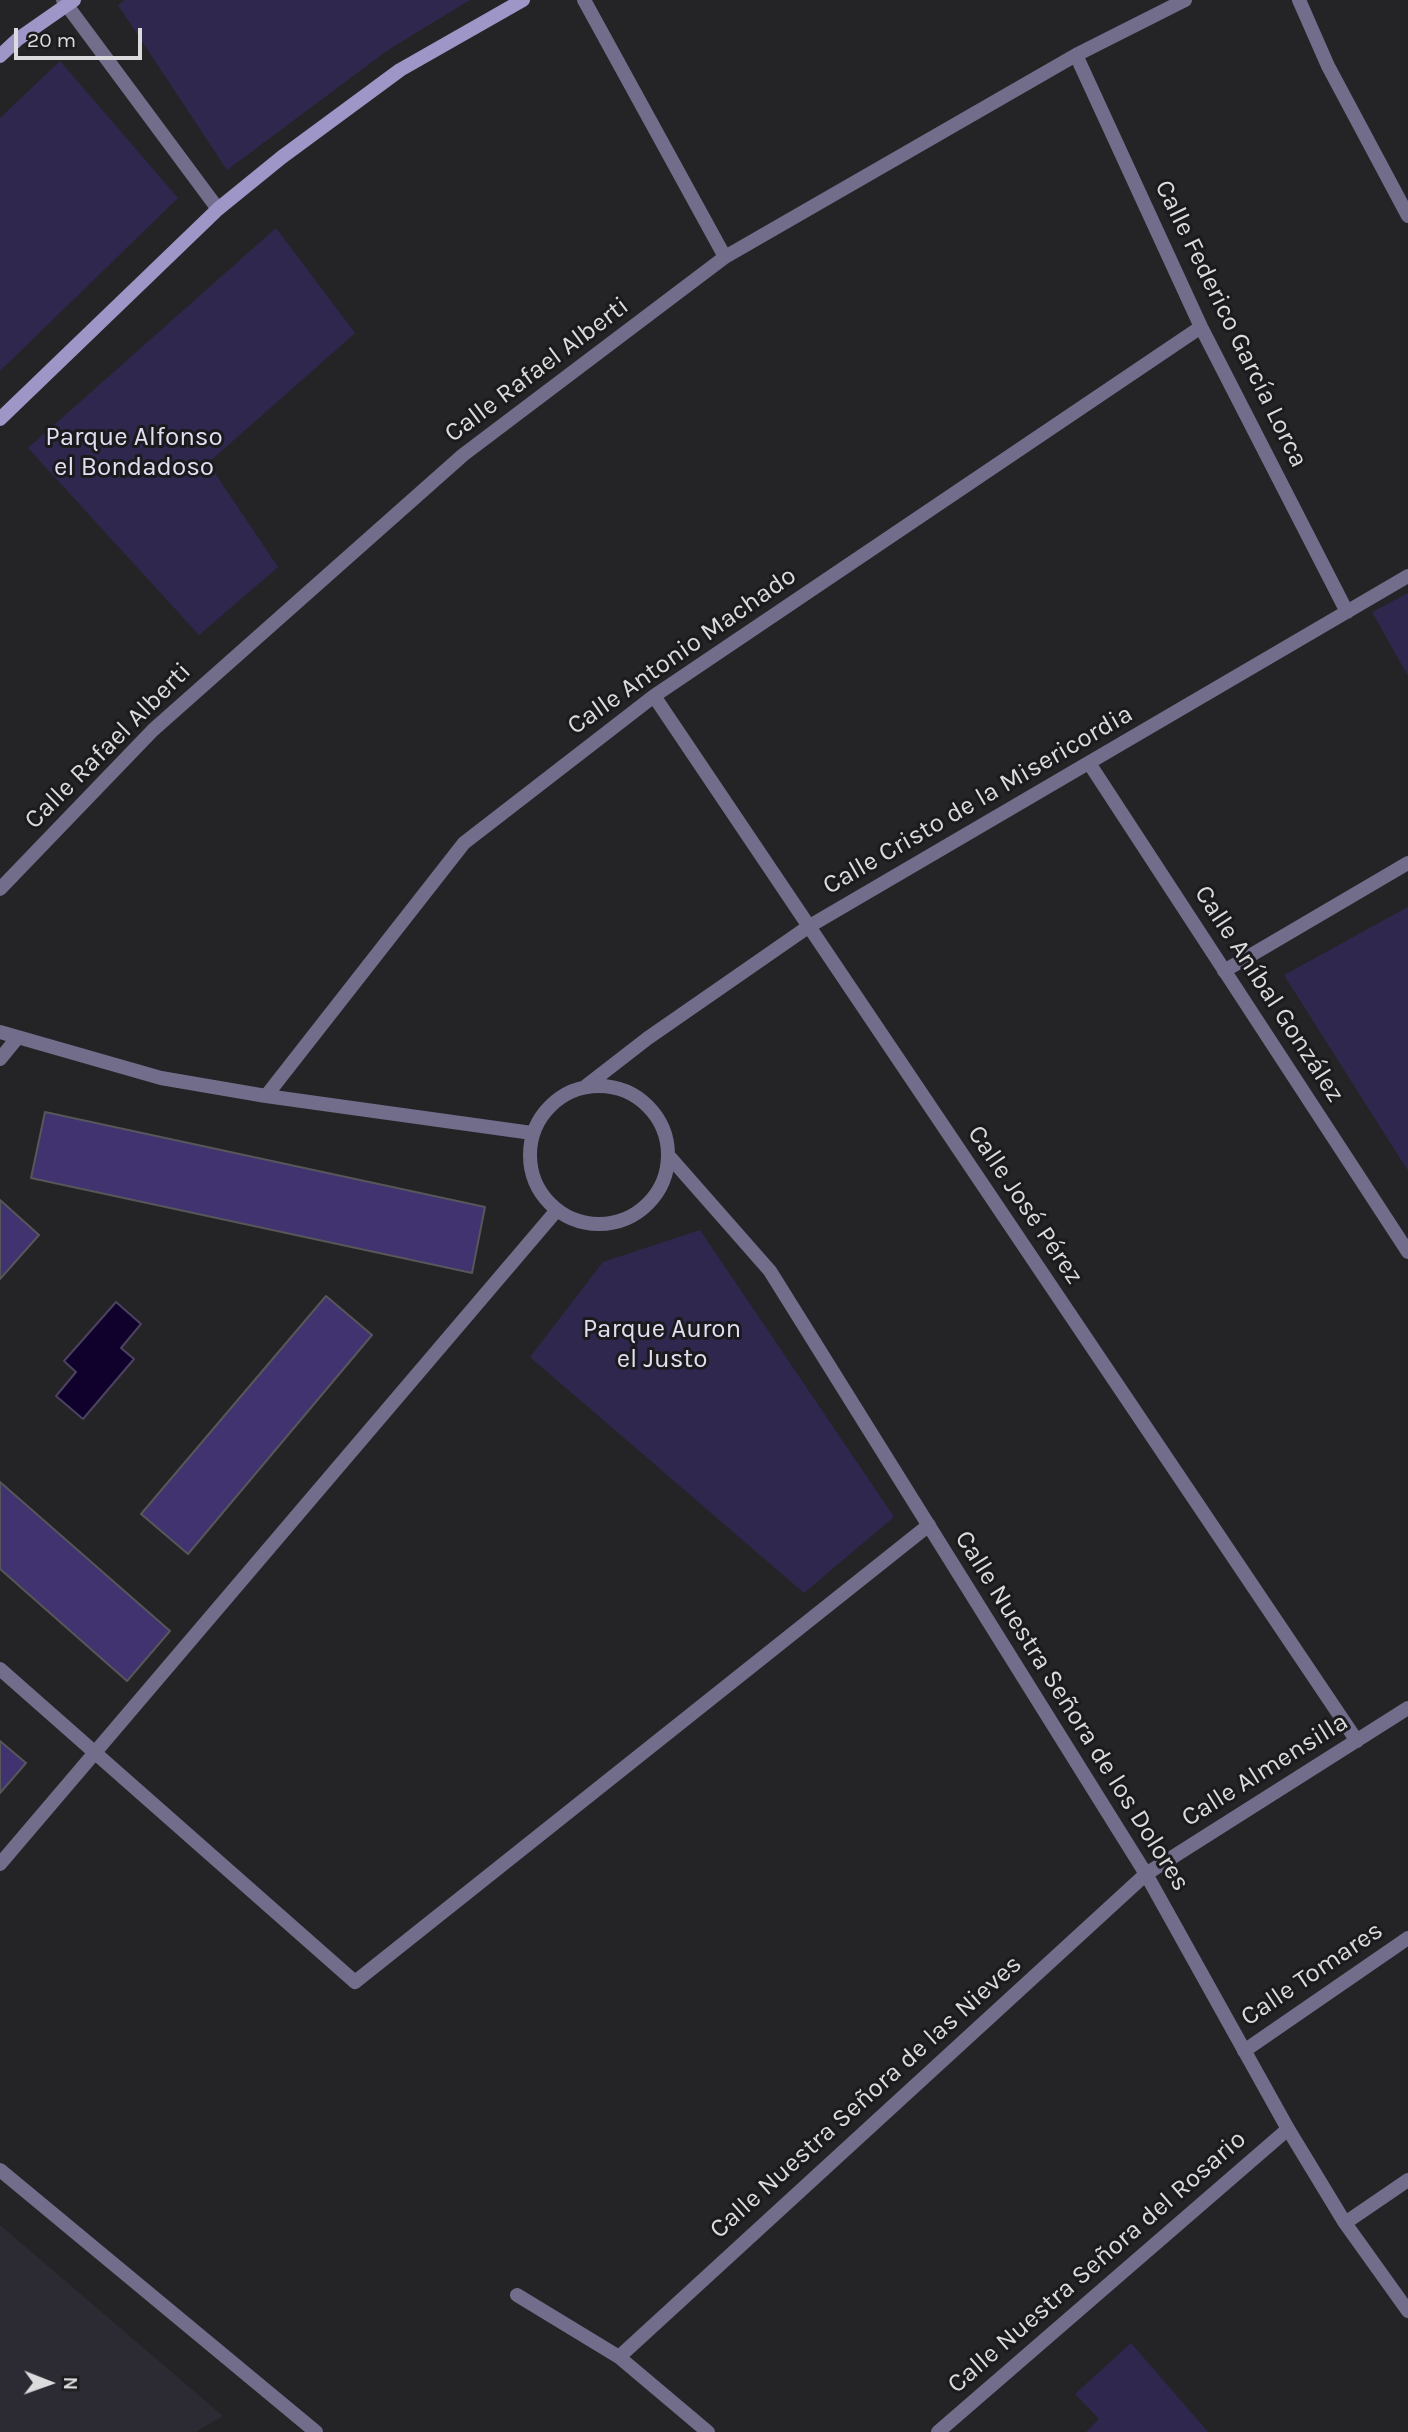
<!DOCTYPE html>
<meta charset="utf-8">
<style>
body{margin:0}
#map{position:relative;width:1408px;height:2432px;overflow:hidden;background:#242427;font-family:Karla,sans-serif}
canvas{display:block}
.north{position:absolute;left:14px;top:2348px;width:70px;height:70px;-webkit-text-stroke:5px #1b1b1d;paint-order:stroke;rotate:91deg;font-size:19px;font-weight:700;line-height:28px;text-align:center;color:#dbdadc}
.north::after{content:'';display:block;margin:auto;width:24px;height:32px;background:#dbdadc;clip-path:polygon(50% 0,100% 100%,50% 72%,0 100%)}
.scale{position:absolute;left:14px;top:28px;width:128px;height:32px;box-sizing:border-box;border:4px solid #dbdadc;border-top:0;padding-left:9px;font-size:21px;line-height:24px;white-space:nowrap;color:#dbdadc;-webkit-text-stroke:5px #1b1b1d;paint-order:stroke}
</style>
<div id="map">
<canvas width="1408" height="2432"></canvas>
<div class="north">N</div>
<div class="scale">20 m</div>
</div>
<script>
const ctx = document.querySelector('canvas').getContext('2d');
ctx.lineJoin = 'round';
function paint(path, color) { ctx.fillStyle = color; ctx.fill(path, 'evenodd'); }
function strokePath(path, color, width, dash) { ctx.strokeStyle = color; ctx.lineWidth = width; ctx.lineCap = dash ? 'butt' : 'round'; ctx.setLineDash(dash || []); ctx.stroke(path); }
function drawText(font, color, halo, rows, align = 'center') {
  ctx.font = font + ' Karla,sans-serif'; ctx.lineWidth = 6; ctx.setLineDash([]); ctx.textBaseline = 'middle'; ctx.strokeStyle = halo; ctx.fillStyle = color; for (const [text, x, y, turn = 0] of rows) {
    ctx.save(); ctx.translate(x, y); ctx.rotate((+turn || 0) * Math.PI / 180); ctx.textAlign = isNaN(turn) ? turn : align; if (halo) ctx.strokeText(text, 0, 0); ctx.fillText(text, 0, 0); ctx.restore();
  }
}
paint(new Path2D(`
 M0,2225L223,2416L196,2432H0Z`), '#2c2a33');
paint(new Path2D(`
 M125,0H470L388,50L227,170L118,5Z
 M60,61L178,198L0,371V118Z
 M276,228L355,333L208,463L278,567L199,635L28,448Z
 M1408,593V676L1372,612Z
 M1408,907V1171L1284,975Z
 M700,1230L894,1517L804,1593L530,1357L603,1262Z
 M1131,2343L1208,2432H1086L1099,2419L1075,2394Z`), '#2f274e');
const water = new Path2D(`
 M116,1302L141,1324L121,1348L134,1359L83,1419L56,1396L76,1372L64,1361Z`);
paint(water, '#0f012b');
strokePath(water, '#4c4260', 2);
const building = new Path2D(`
 M45,1112L485,1207L472,1273L31,1178Z
 M0,1200L39,1235L0,1279Z
 M326,1296L372,1335L188,1554L141,1514Z
 M0,1482L170,1631L127,1681L0,1569Z
 M0,1741L26,1763L0,1793Z`);
paint(building, '#413270');
strokePath(building, '#57575a', 2);
strokePath(new Path2D(`
 M63,0L218,209
 M584,0L725,257
 M1299,0L1328,66L1408,216
 M1076,55L1201,327L1347,612
 M654,696L1357,1741
 M1089,763L1408,1252
 M0,889L153,730L463,455L725,257L1076,55L1185,0
 M1224,971L1408,863
 M0,1032L161,1078L266,1096L532,1133
 M0,1059L18,1037
 M530 1155a69 69 0 1 1 138 0a69 69 0 1 1-138 0Z
 M586,1086L648,1038L808,927L1408,576
 M266,1096L464,843L654,696L1201,327
 M668,1155L770,1271L1146,1874L1288,2129L1345,2223L1408,2311
 M0,1669L355,1982L929,1525
 M0,1864L557,1210
 M1244,2051L1408,1938
 M0,2170L316,2432
 M1345,2223L1408,2180
 M517,2295L619,2357L708,2432
 M619,2357L1146,1874L1408,1708
 M938,2432L1288,2129`), '#716d8b', 14);
strokePath(new Path2D(`
 M0,56L18,39L74,0
 M0,419L218,209L282,157L400,70L523,0`), '#9d96c6', 14);
drawText('26px', '#dbdadc', '#1b1b1d', [
 ["Calle Federico García Lorca",1231,324,64],
 ["Calle Rafael Alberti",537,370,-37],
 ["Calle Antonio Machado",682,651,-35],
 ["Calle Rafael Alberti",108,746,-45],
 ["Calle Cristo de la Misericordia",978,800,-30],
 ["Calle Aníbal González",1269,994,57],
 ["Calle José Pérez",1025,1205,56],
 ["Calle Nuestra Señora de los Dolores",1072,1711,58],
 ["Calle Almensilla",1265,1770,-32],
 ["Calle Tomares",1312,1974,-34],
 ["Calle Nuestra Señora de las Nieves",866,2097,-42],
 ["Calle Nuestra Señora del Rosario",1097,2262,-41]
]);
drawText('26px', '#e1def2', '#1b1b1d', [
 ["Parque Alfonso",134,438],
 ["el Bondadoso",134,468],
 ["Parque Auron",662,1330],
 ["el Justo",662,1360]
]);
</script>
